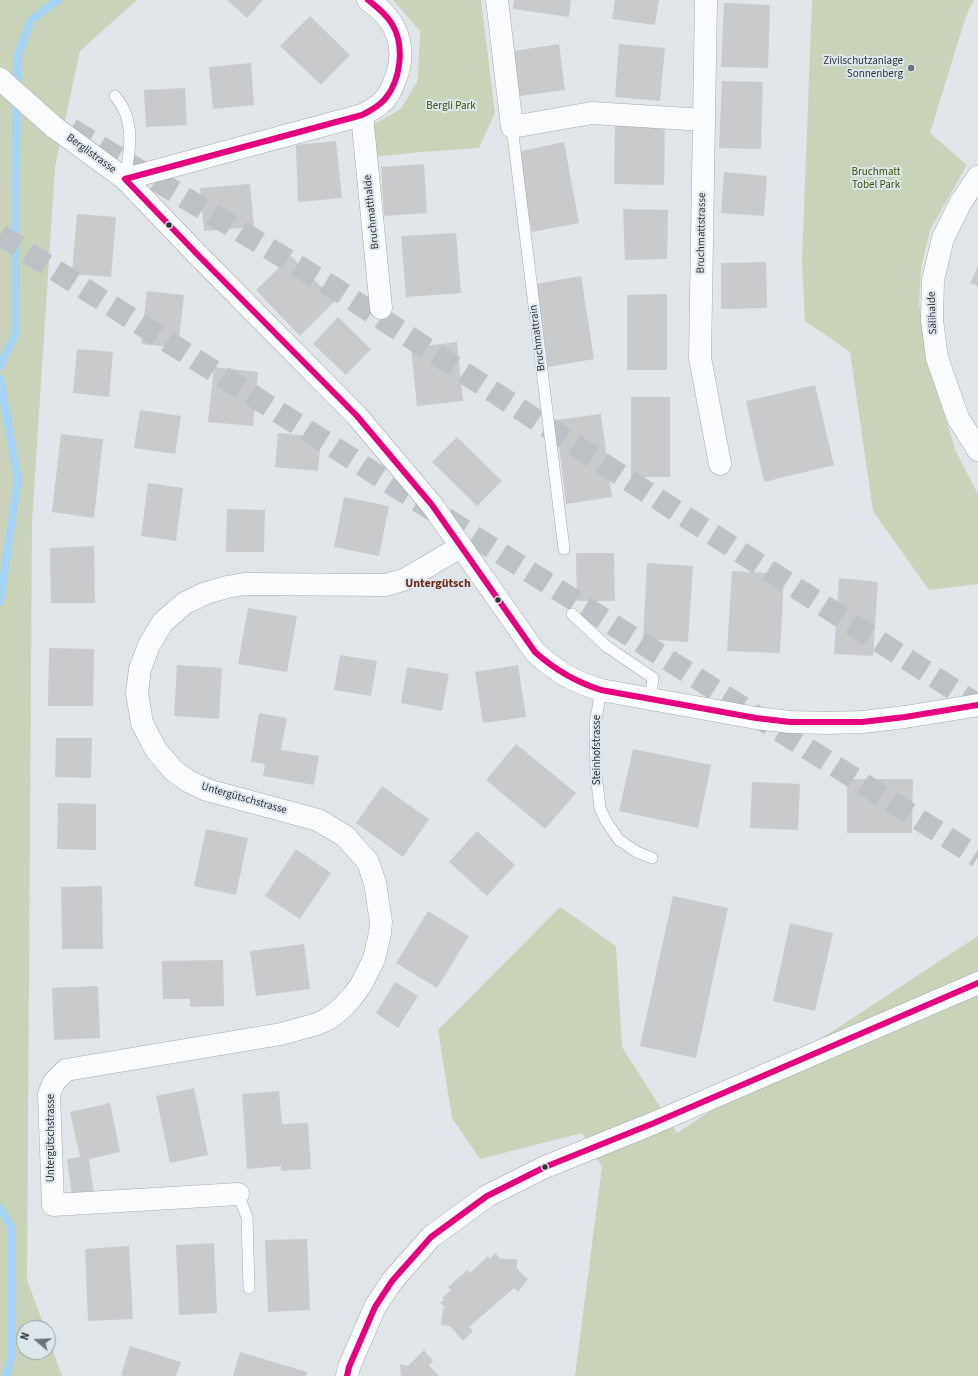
<!DOCTYPE html>
<meta charset="utf-8">
<style>
body{margin:0}
#map{position:relative;width:978px;height:1376px;overflow:hidden;background:#e0e5ea;font-family:"Source Sans 3",sans-serif}
canvas{display:block}
.north{position:absolute;left:16px;top:1320px;width:40px;height:40px;box-sizing:border-box;background:#dde5ed;border:1px solid #999fa5;border-radius:50%;rotate:289deg;font-size:11px;font-weight:700;line-height:16px;text-align:center;color:#333639}
.north::after{content:'';display:block;margin:auto;width:14px;height:18px;background:#707377;clip-path:polygon(50% 0,100% 100%,50% 72%,0 100%)}
</style>
<div id="map">
<canvas width="978" height="1376"></canvas>
<div class="north">N</div>
</div>
<script>
const ctx = document.querySelector('canvas').getContext('2d');
ctx.lineJoin = 'round';
function paint(path, color) { ctx.fillStyle = color; ctx.fill(path, 'evenodd'); }
function strokePath(path, color, width, dash) { ctx.strokeStyle = color; ctx.lineWidth = width; ctx.lineCap = dash ? 'butt' : 'round'; ctx.setLineDash(dash || []); ctx.stroke(path); }
function drawText(font, color, halo, rows, align = 'center') {
  ctx.font = font + ' "Source Sans 3",sans-serif'; ctx.lineWidth = 4; ctx.setLineDash([]); ctx.textBaseline = 'middle'; ctx.strokeStyle = halo; ctx.fillStyle = color; for (const [text, x, y, turn = 0] of rows) {
    ctx.save(); ctx.translate(x, y); ctx.rotate((+turn || 0) * Math.PI / 180); ctx.textAlign = isNaN(turn) ? turn : align; if (halo) ctx.strokeText(text, 0, 0); ctx.fillText(text, 0, 0); ctx.restore();
  }
}
paint(new Path2D(`
 M0,0H137L80,51L55,167L32,521L27,1280L45,1328H24V1352H48V1337L62,1376H0Z
 M393,0H481L495,113L479,148L421,152L374,157L372,125L401,109L418,80L420,31Z
 M812,0H974L966,16L930,133L967,165L930,230L921,269L919,303L928,360L956,452L978,494V584L929,590L873,511L850,352L805,321L802,261Z
 M560,907L616,946L622,1047L677,1133L978,936V1376H575L602,1167L582,1133L480,1159L452,1118L438,1030Z`), '#c8d3ba');
strokePath(new Path2D(`
 M0,366L15,335L17,58L31,20L58,0
 M0,379L18,479L0,602
 M0,1208L11,1226L12,1356L6,1376`), '#a6d4f6', 8);
paint(new Path2D(`
 M227,0H263L247,18Z
 M514,0H571L569,17L513,9Z
 M615,0H659L655,25L612,19Z
 M724,3L770,5L768,68L721,67Z
 M310,16L350,55L321,85L280,46Z
 M559,44L565,90L520,96L513,51Z
 M619,44L665,48L660,101L615,97Z
 M251,63L254,105L213,109L209,67Z
 M722,81L763,82L761,149L719,148Z
 M185,88L187,125L146,127L144,90Z
 M615,121L665,122L664,185L614,184Z
 M336,141L342,198L298,202L296,145Z
 M564,142L579,223L532,232L517,152Z
 M424,164L427,213L384,216L381,167Z
 M724,172L767,176L764,216L721,213Z
 M250,184L254,227L204,231L200,188Z
 M623,209L668,210L667,259L625,260Z
 M77,214L116,217L111,277L72,274Z
 M456,233L461,293L406,297L401,236Z
 M291,256L335,301L300,336L256,290Z
 M766,262L767,308L721,309V263Z
 M978,266V286L970,283Z
 M581,276L594,359L548,367L536,284Z
 M147,291L184,295L178,348L141,344Z
 M667,294V370H627V295Z
 M338,317L371,349L346,375L313,344Z
 M457,342L463,401L417,406L411,348Z
 M77,349L113,352L109,397L73,393Z
 M214,367L258,372L253,426L208,422Z
 M815,385L834,465L764,482L746,401Z
 M631,397H670V477H631Z
 M140,410L181,416L175,454L134,448Z
 M601,414L612,497L566,504L556,420Z
 M278,433L321,437L318,471L275,467Z
 M61,434L103,439L94,518L52,512Z
 M457,437L502,481L477,506L432,462Z
 M148,483L183,488L176,541L141,536Z
 M344,497L389,506L379,556L334,547Z
 M227,509L265,510L264,552H226Z
 M94,546L95,603H51L50,548Z
 M576,553H614L615,601H577Z
 M647,563L693,566L688,642L643,639Z
 M732,571L784,574L780,653L727,651Z
 M839,578L878,582L873,656L834,654Z
 M248,608L297,616L287,672L238,664Z
 M49,648L94,649L93,706H48Z
 M340,655L377,661L371,696L334,690Z
 M177,665L222,668L219,719L174,716Z
 M518,665L526,717L483,723L475,672Z
 M407,667L449,674L442,711L401,703Z
 M259,713L287,718L281,750L319,756L314,785L263,776L265,764L251,762Z
 M56,738H92L91,778L55,777Z
 M516,744L576,793L545,829L486,780Z
 M633,749L711,765L698,828L619,811Z
 M847,779H913L912,833H847Z
 M752,782L800,784L798,830L750,828Z
 M382,786L429,819L403,857L356,823Z
 M58,803L96,804V850L57,849Z
 M206,829L248,838L236,895L194,886Z
 M477,831L515,865L487,896L449,862Z
 M296,849L331,873L300,919L265,896Z
 M102,886L103,949H62L61,887Z
 M673,896L728,908L696,1058L640,1046Z
 M428,911L469,936L437,988L396,963Z
 M790,923L833,933L815,1011L773,1001Z
 M304,944L310,989L256,996L250,951Z
 M223,960L224,1006L190,1007V999H163L162,961Z
 M395,982L418,996L398,1028L376,1013Z
 M98,986L100,1038L54,1040L52,988Z
 M194,1088L208,1155L170,1163L156,1096Z
 M279,1091L282,1124L308,1123L311,1169L281,1171V1166L247,1169L242,1094Z
 M110,1103L120,1152L89,1159L94,1193L72,1196L67,1159L80,1157L70,1112Z
 M307,1239L310,1310L268,1312L265,1240Z
 M214,1243L217,1313L179,1315L176,1245Z
 M129,1246L133,1319L88,1321L85,1249Z
 M495,1253L501,1259H517V1269L528,1279L518,1292L514,1288L469,1327L473,1331L463,1341L450,1326L441,1325L443,1309L445,1307L440,1303L444,1300L442,1298L451,1290L448,1287L467,1270L470,1273L488,1256L490,1259Z
 M130,1346L181,1362L176,1376H125L121,1375Z
 M424,1350L433,1361L429,1365L439,1376H401L400,1364L408,1366Z
 M240,1352L307,1372L306,1376H233Z`), '#c9cacb');
strokePath(new Path2D(`
 M71,129L336,289L622,476L978,705
 M0,235L978,857`), '#bdc2c7', 22, [22, 11]);
const service = new Path2D(`
 M115,96C136,120 130,151 125,179
 M512,127L564,549
 M572,614L606,646L653,678L650,700
 M601,690L595,724L596,774L600,808L606,821L619,840L637,852L652,858
 M238,1194L247,1217L249,1288`);
const minor = new Path2D(`
 M497,0L512,127L592,113L704,120
 M706,0L700,358L720,464
 M362,115L381,308
 M54,127L125,179L196,253L357,416L432,505L535,652C557,672 572,681 601,690L756,718L790,722L828,723L862,722L905,717
 M978,177L961,202L943,238L933,280L932,320L937,358L958,418L978,450
 M125,179L362,115C368,112 375,108 380,104C388,98 392,89 395,80C408,48 397,19 368,0
 M238,1194L53,1205L49,1094L54,1082L66,1070L281,1034L317,1024L328,1019L342,1008L352,997L361,985L374,959L380,933L381,922L375,883L368,862L345,836L318,820L207,790L188,781L174,771L156,750L142,723L137,693L140,669L149,645L163,622L185,603L206,593L227,587L244,584L386,585L406,579L460,547
 M347,1376L349,1367L375,1307L392,1281L431,1237L487,1196L545,1167L654,1123L978,983`);
strokePath(service, '#a7abae', 12);
strokePath(minor, '#a7abae', 23);
strokePath(service, '#fafbfc', 11);
strokePath(minor, '#fafbfc', 22);
const minorBridge = new Path2D(`
 M0,79L54,127
 M905,717L978,705`);
strokePath(minorBridge, '#a7abae', 23, []);
strokePath(minorBridge, '#fafbfc', 22);
strokePath(new Path2D(`
 M125,179L196,253L357,416L432,505L535,652C555,670 576,682 601,690L756,718L790,722H862L905,717L978,705
 M125,179L362,115C370,111 379,106 385,99C401,80 405,45 392,24C386,14 377,7 368,0
 M347,1376L349,1367L375,1307L392,1281L431,1237L487,1196L545,1167L654,1123L978,983`), '#e5007d', 6);
for (const [x, y, r, color] of [
 [911,68,4,"#707377"],
 [169,225,3.5,"#333639"],
 [498,600,3.5,"#333639"],
 [545,1167,3.5,"#333639"]
]) { const dot = new Path2D(); dot.arc(x, y, r, 0, 2 * Math.PI); ctx.fillStyle = color; ctx.fill(dot); strokePath(dot, '#dde5ed', 1.5); }
drawText('11px', '#333639', '#dde5ed', [
 ["Zivilschutzanlage",903,62],
 ["Sonnenberg",903,75]
], 'right');
drawText('11px', '#415307', '#dde5ed', [
 ["Bergli Park",451,107],
 ["Bruchmatt",876,173],
 ["Tobel Park",876,186]
]);
drawText('11px', '#333639', '#dde5ed', [
 ["Berglistrasse",91,154,36],
 ["Bruchmatthalde",372,212,-96],
 ["Bruchmattstrasse",702,233,-89],
 ["Sälihalde",933,313,-92],
 ["Bruchmattrain",538,338,-97],
 ["Steinhofstrasse",598,750,-90],
 ["Untergütschstrasse",244,799,16],
 ["Untergütschstrasse",52,1138,-90]
]);
drawText('bold 12px', '#6f2d18', '#dde5ed', [
 ["Untergütsch",438,584]
]);
</script>
